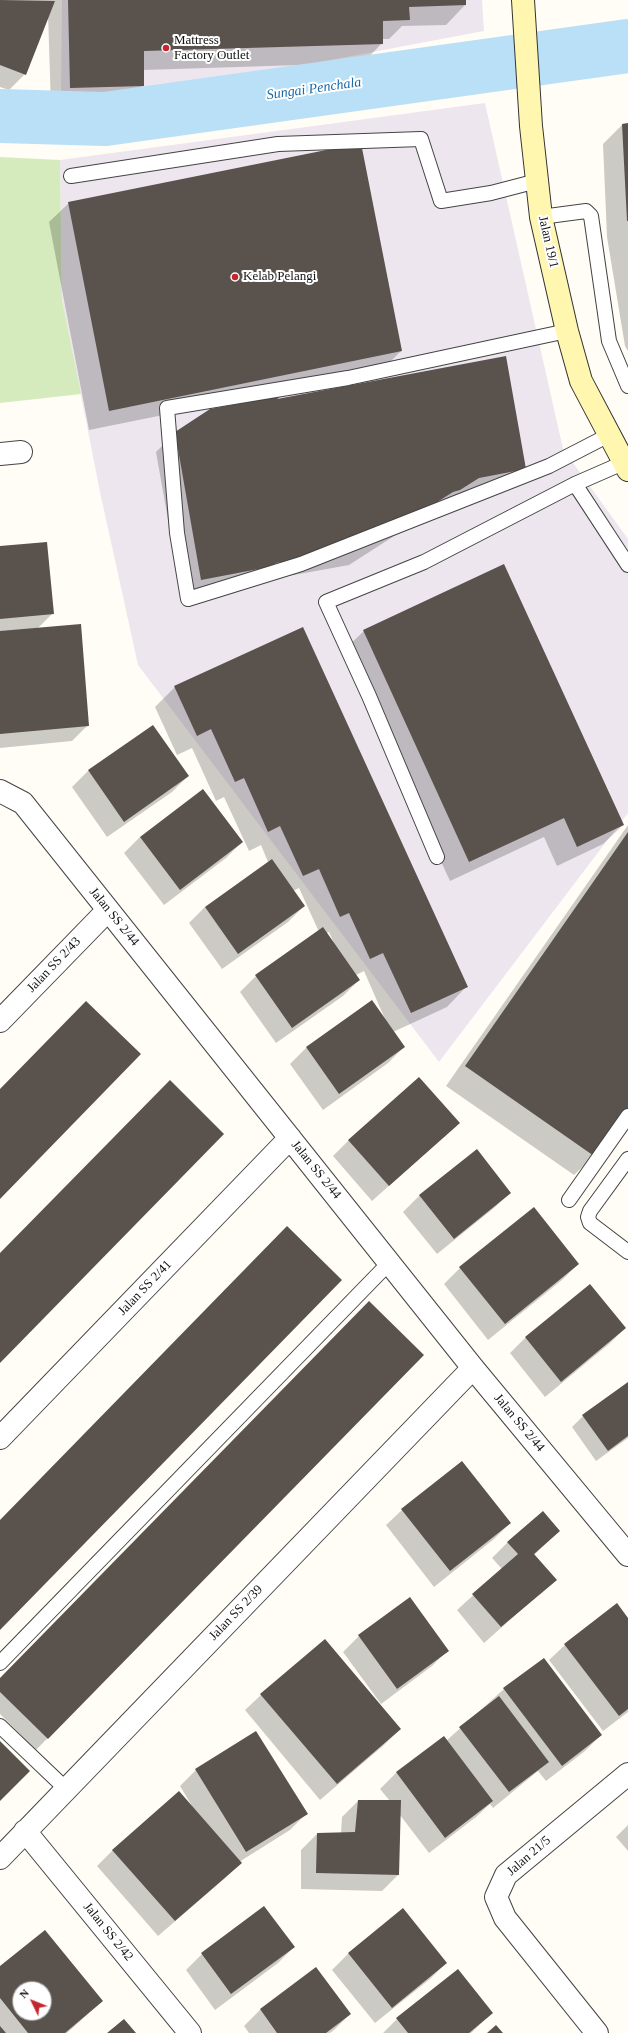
<!DOCTYPE html>
<style>
body{margin:0}
#map{position:relative;width:628px;height:2033px;overflow:hidden;background:#fffdf5;font-family:"Times New Roman",serif}
canvas{display:block}
.north{position:absolute;left:12px;top:1981px;width:40px;height:40px;box-sizing:border-box;background:#fff;border:1px solid #a0a0a0;border-radius:50%;rotate:313deg;font-size:11px;font-weight:700;line-height:16px;text-align:center;color:#111}
.north::after{content:'';display:block;margin:auto;width:14px;height:18px;background:#c4262e;clip-path:polygon(50% 0,100% 100%,50% 72%,0 100%)}
</style>
<div id="map">
<canvas width="628" height="2033"></canvas>
<div class="north">N</div>
</div>
<script>
const ctx = document.querySelector('canvas').getContext('2d');
ctx.lineJoin = 'round';
function paint(path, color) { ctx.fillStyle = color; ctx.fill(path, 'evenodd'); }
function strokePath(path, color, width, dash) { ctx.strokeStyle = color; ctx.lineWidth = width; ctx.lineCap = dash ? 'butt' : 'round'; ctx.setLineDash(dash || []); ctx.stroke(path); }
function drawText(font, color, halo, rows, align = 'center') {
  ctx.font = font + ' "Times New Roman",serif'; ctx.lineWidth = 4; ctx.setLineDash([]); ctx.textBaseline = 'middle'; ctx.strokeStyle = halo; ctx.fillStyle = color; for (const [text, x, y, turn = 0] of rows) {
    ctx.save(); ctx.translate(x, y); ctx.rotate((+turn || 0) * Math.PI / 180); ctx.textAlign = isNaN(turn) ? turn : align; if (halo) ctx.strokeText(text, 0, 0); ctx.fillText(text, 0, 0); ctx.restore();
  }
}
paint(new Path2D(`
 M62,0H482L484,31L145,95L61,93Z
 M485,103L563,449L628,539V813L439,1062L138,665L100,492L62,299L60,160Z`), '#eee6ef');
paint(new Path2D(`
 M0,157L60,160L62,299L81,394L0,403Z`), '#d5ebbd');
paint(new Path2D(`
 M0,0H465V5L446,25L402,26L389,39H382V43L363,63L143,70V85L124,105L51,107L48,14L25,74L9,90L0,87Z
 M628,124V351L625,346L607,237L603,144L622,125Z
 M69,203L401,351L381,371L89,430L49,222Z
 M275,400L525,469L433,511L349,565L255,582L182,599L156,452L176,432Z
 M0,547L53,613L37,629L88,725L72,741L0,748Z
 M364,631L623,825L603,844L557,866L544,837L450,881L344,650Z
 M175,687L466,987L447,1007L393,1032L404,1047L388,1063L323,1110L290,1064L306,1048L372,1002L385,1019L364,971L356,975L359,980L343,996L276,1043L240,992L256,976L319,932L299,888L293,891L304,906L288,922L222,969L189,923L205,907L268,862L261,845L249,851L224,797L216,801L192,748L177,755L155,707ZM329,932L334,943L333,944L326,933Z
 M153,726L188,776L172,792L107,837L72,787L88,771Z
 M628,825V1106L594,1156L574,1175L446,1086Z
 M140,837L242,842L226,858L164,905L124,853Z
 M459,1123L372,1201L333,1156L349,1140Z
 M477,1151L510,1193L494,1208L437,1254L403,1212L419,1196Z
 M534,1209L578,1264L562,1280L488,1340L444,1284L460,1268Z
 M625,1328L609,1344L545,1397L510,1353L525,1338Z
 M422,1355L36,1750L0,1714V1680Z
 M628,1383V1438L596,1461L572,1427L583,1416Z
 M402,1510L510,1523L494,1539L434,1587L386,1525Z
 M559,1531L534,1555L555,1580L484,1643L457,1610L502,1569L492,1558L508,1542Z
 M628,1619V1712L603,1731L549,1660L565,1645Z
 M359,1636L448,1650L432,1666L381,1704L343,1652Z
 M504,1689L601,1735L585,1751L546,1781L538,1771L493,1808L490,1804L476,1817L429,1853L400,1815L398,1875L382,1891L301,1889V1850L317,1834L341,1833L342,1817L358,1801H390L380,1789L396,1773L443,1737L446,1741Z
 M261,1695L400,1729L384,1745L320,1800L245,1710Z
 M256,1732L306,1814L290,1830L239,1862L240,1863L224,1879L158,1936L97,1866L113,1850L192,1806L180,1786L196,1770Z
 M628,1825V1851L616,1837Z
 M264,1907L294,1947L278,1963L215,2010L186,1970L202,1954Z
 M403,1909L446,1963L430,1979L375,2023L332,1970L348,1954Z
 M0,1967L102,2001L67,2033H0ZM20,1989H44V2013H20Z
 M316,1969L350,2014L334,2030L330,2033H249L244,2026L260,2010Z
 M492,2013L471,2033H383L397,2019Z`), '#0003');
strokePath(new Path2D(`
 M0,116L105,119L628,46`), '#b9e0f7', 54);
paint(new Path2D(`
 M0,0L55,1L26,75L0,65Z
 M68,0H466V5L409,7L410,20L383,21V44L144,51V86L70,88Z
 M628,123V221H627L622,124Z
 M361,143L402,351L109,411L68,202Z
 M506,356L526,469L479,478L460,490L453,492L369,545L276,563L269,567L201,580L175,432L210,409L281,396L277,399Z
 M47,542L54,614L0,619V546Z
 M504,564L624,825L577,847L564,818L469,862L363,630Z
 M81,624L89,726L0,734V631Z
 M303,627L468,987L411,1013L383,953L370,959L349,913L340,917L319,869L303,876L280,826L268,832L244,778L235,782L211,729L197,736L174,686Z
 M153,725L189,776L124,822L88,770Z
 M203,789L243,842L180,890L140,837Z
 M628,832V1108L594,1156L465,1066Z
 M272,859L305,906L238,954L205,907Z
 M323,927L360,980L292,1028L255,975Z
 M372,1000L405,1047L339,1094L306,1047Z
 M86,1001L141,1054L0,1199V1089Z
 M419,1077L460,1123L389,1186L348,1140Z
 M170,1080L224,1134L0,1363V1253Z
 M477,1149L511,1193L454,1239L419,1195Z
 M534,1207L579,1264L505,1324L459,1267Z
 M287,1226L342,1280L0,1630V1520Z
 M590,1284L626,1328L561,1382L525,1337Z
 M369,1301L424,1355L48,1739L0,1692V1678Z
 M628,1382V1436L608,1451L582,1415Z
 M462,1461L511,1523L450,1571L401,1509Z
 M543,1511L560,1531L534,1554L557,1580L501,1627L472,1594L518,1554L507,1542Z
 M410,1597L449,1651L397,1689L358,1635Z
 M617,1603L628,1618V1709L619,1716L564,1644Z
 M325,1639L401,1729L337,1784L260,1694Z
 M544,1658L602,1735L562,1766L503,1688Z
 M499,1696L549,1762L509,1792L459,1727Z
 M256,1731L308,1814L246,1852L195,1769Z
 M444,1736L493,1801L445,1838L396,1772Z
 M0,1741L30,1771L0,1801Z
 M179,1791L242,1863L175,1921L112,1850Z
 M358,1800H401L399,1875L316,1873L317,1833L355,1832Z
 M264,1906L295,1947L231,1994L201,1953Z
 M403,1908L447,1963L392,2008L348,1953Z
 M45,1930L103,2001L65,2033H28L0,1998V1966ZM20,1989H44V2013H20Z
 M316,1967L351,2014L326,2033H277L260,2009Z
 M458,1969L493,2013L469,2033H408L396,2018Z
 M124,2019L136,2033H107Z
 M496,2025L503,2033H487Z
 M0,2026L6,2033H0Z`), '#5a524d');
const lane = new Path2D(`
 M71,176L278,144L421,139L441,201L491,193L537,181
 M541,217L586,211L591,216L609,341L628,386
 M567,331L348,378L167,408L177,533L188,599L301,564L549,466L609,435
 M575,484L628,565
 M437,857L369,696L326,602L424,562L575,484L623,463
 M628,1159L590,1211L588,1217L590,1223L628,1252
 M569,1200L628,1116
 M0,1663L389,1263
 M0,1726L66,1789`);
const street = new Path2D(`
 M0,454L21,452
 M0,791L23,803L473,1368L628,1555
 M0,1021L108,910
 M0,1438L290,1138
 M25,1831L190,2033
 M0,1858L473,1368
 M597,2033L505,1918L496,1897L506,1875L628,1774`);
const secondary = new Path2D(`
 M523,0L531,126L541,217L567,331L581,381L628,470`);
strokePath(lane, '#444', 16);
strokePath(street, '#444', 24);
strokePath(secondary, '#333', 24);
strokePath(lane, '#fff', 14);
strokePath(street, '#fff', 22);
strokePath(secondary, '#fff6b0', 22);
for (const [x, y, r, color] of [
 [166,48,4,"#c4262e"],
 [235,277,4,"#c4262e"]
]) { const dot = new Path2D(); dot.arc(x, y, r, 0, 2 * Math.PI); ctx.fillStyle = color; ctx.fill(dot); strokePath(dot, '#fff', 1.5); }
drawText('13px', '#111', '#fff', [
 ["Mattress",174,41],
 ["Factory Outlet",174,56],
 ["Kelab Pelangi",243,277]
], 'left');
drawText('13px', '#111', '#fff', [
 ["Jalan 19/1",548,242,77],
 ["Jalan SS 2/44",114,917,51],
 ["Jalan SS 2/43",54,965,-46],
 ["Jalan SS 2/44",316,1170,51],
 ["Jalan SS 2/41",145,1288,-46],
 ["Jalan SS 2/44",519,1423,50],
 ["Jalan SS 2/39",236,1613,-46],
 ["Jalan 21/5",529,1856,-41],
 ["Jalan SS 2/42",108,1932,51]
]);
drawText('italic 14px', '#1768a6', '#fff', [
 ["Sungai Penchala",314,89,-8]
]);
</script>
